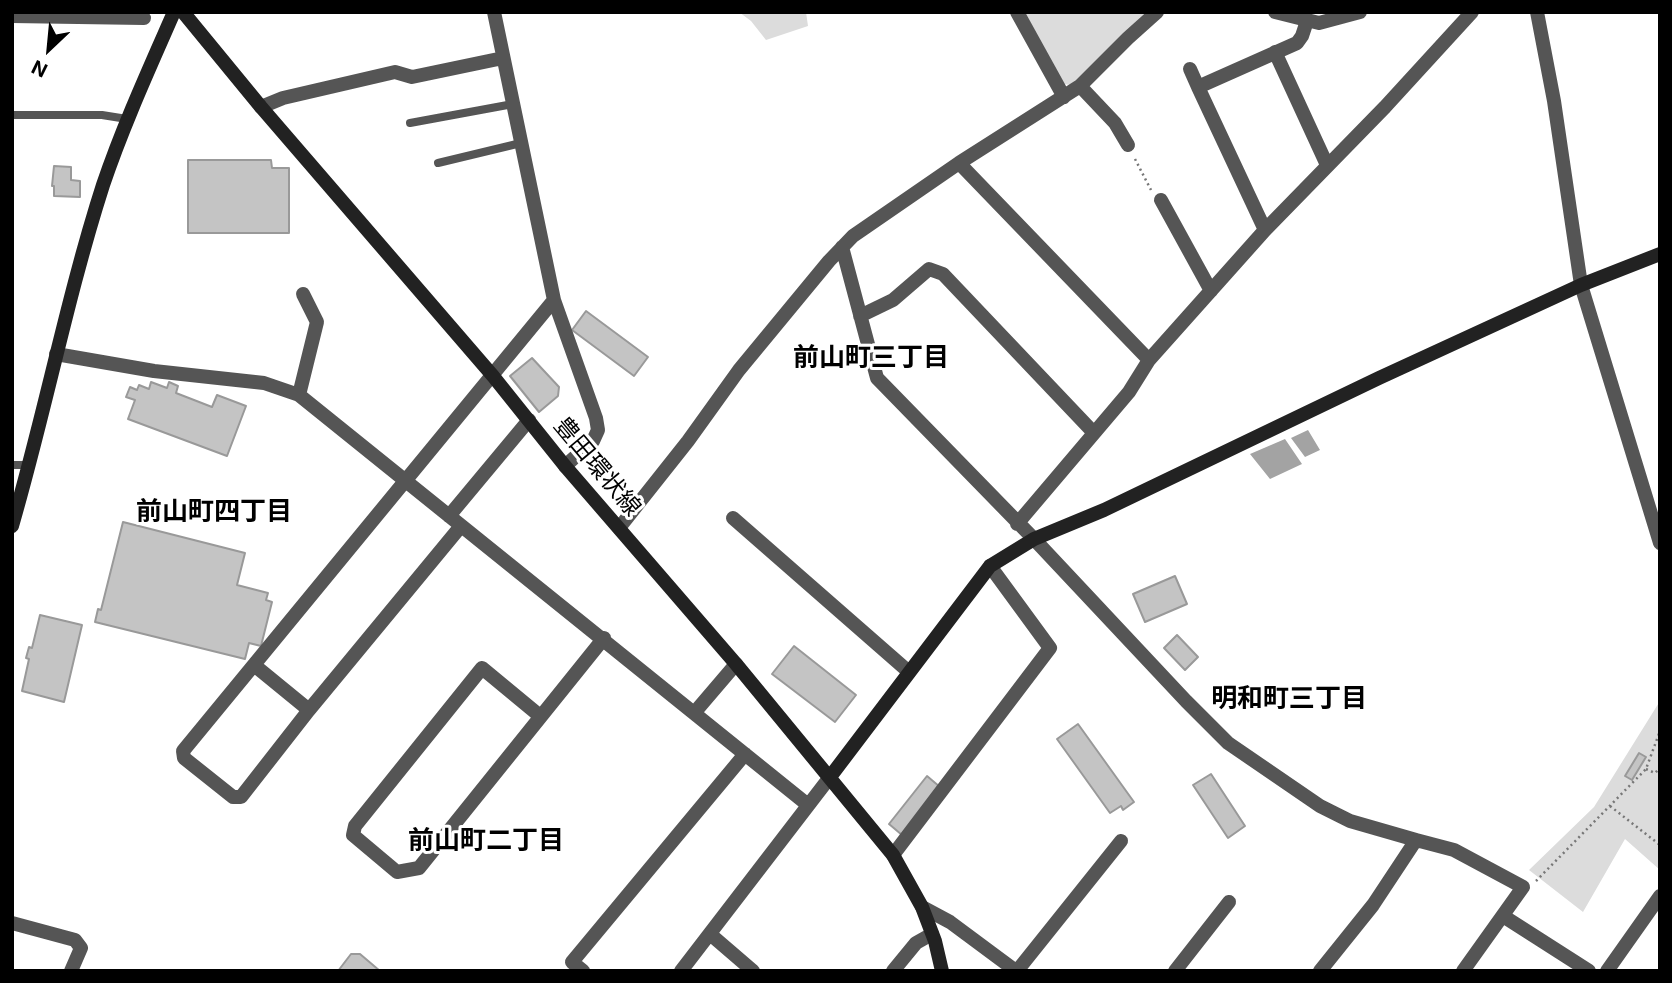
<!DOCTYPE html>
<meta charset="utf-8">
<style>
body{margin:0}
#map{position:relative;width:1672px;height:983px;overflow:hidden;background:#fff;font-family:Inter,sans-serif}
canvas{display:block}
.frame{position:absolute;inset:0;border:14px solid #000;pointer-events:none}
.north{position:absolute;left:14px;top:14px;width:70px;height:70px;-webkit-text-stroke:5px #fff;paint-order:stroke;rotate:206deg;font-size:19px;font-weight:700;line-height:28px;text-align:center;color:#000}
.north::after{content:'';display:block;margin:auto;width:24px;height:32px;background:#000;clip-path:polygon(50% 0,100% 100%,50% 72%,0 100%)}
</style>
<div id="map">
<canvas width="1672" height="983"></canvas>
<div class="frame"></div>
<div class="north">N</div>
</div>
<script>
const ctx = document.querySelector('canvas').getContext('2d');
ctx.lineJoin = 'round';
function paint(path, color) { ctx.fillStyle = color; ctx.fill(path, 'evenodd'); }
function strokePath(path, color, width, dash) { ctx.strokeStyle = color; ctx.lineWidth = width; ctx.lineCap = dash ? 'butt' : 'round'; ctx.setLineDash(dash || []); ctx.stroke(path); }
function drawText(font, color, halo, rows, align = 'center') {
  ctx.font = font + ' Inter,"Noto Sans JP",sans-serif'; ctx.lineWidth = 6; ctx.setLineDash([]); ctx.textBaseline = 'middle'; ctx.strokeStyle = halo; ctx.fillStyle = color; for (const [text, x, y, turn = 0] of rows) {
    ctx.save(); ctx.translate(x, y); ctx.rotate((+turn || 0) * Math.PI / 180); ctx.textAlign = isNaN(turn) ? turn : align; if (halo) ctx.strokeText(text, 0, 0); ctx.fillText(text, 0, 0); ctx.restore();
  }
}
paint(new Path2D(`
 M739,12H806L808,26L766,40L751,21Z
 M1024,12H1148L1080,86L1063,84Z
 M1660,701V870L1625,839L1583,912L1529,870L1594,807Z`), '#dcdcdc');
paint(new Path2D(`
 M1308,430L1320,450L1305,457L1291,438Z
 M1285,439L1302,464L1270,479L1250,454Z`), '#a3a3a3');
const building = new Path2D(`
 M188,160H271L272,168H289V233H188Z
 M54,166L71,167V180L80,181V197L54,196V186H52Z
 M586,311L648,357L634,376L572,330Z
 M532,358L559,387L558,396L539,412L510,376Z
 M151,382L167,388L169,382L178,386L176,393L212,407L217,395L246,406L227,456L128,419L135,400L126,397L130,387L137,390L139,385L149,389Z
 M123,522L245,553L237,585L268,593L266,600L272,602L261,646L249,643L245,659L95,622L98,609L101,610Z
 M1175,576L1187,604L1145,622L1133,594Z
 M40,615L82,625L64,702L22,691L29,659L26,658L29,647L32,648Z
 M1177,635L1198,657L1185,670L1164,648Z
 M794,646L856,695L835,722L772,674Z
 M1078,724L1134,802L1123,810L1121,806L1110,813L1057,739Z
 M1639,753L1646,757L1632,780L1625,776Z
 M1211,774L1245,826L1228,838L1193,785Z
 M927,776L940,787L902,835L889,824Z
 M351,954H360L380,971H338Z`);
paint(building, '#c4c4c4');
strokePath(building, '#999', 2);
strokePath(new Path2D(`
 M1135,159L1151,190
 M1646,769L1655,773L1660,768
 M1610,806L1660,845
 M1536,881L1646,769L1660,731`), '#777', 2.5, [2, 3.5]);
strokePath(new Path2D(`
 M12,115H102L127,119
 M410,123L513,104
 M438,163L521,143
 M12,465H29`), '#555', 8);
strokePath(new Path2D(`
 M494,12L554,300L596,418L598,430L593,441L565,466
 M1017,12L1064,97
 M1275,12L1319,23L1360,12
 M1537,12L1554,101L1581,285L1660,543
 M12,16L144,18
 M1275,52L1327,165
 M1190,69L1198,87
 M1080,86L1115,123L1128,145
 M261,107L283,98L395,72L412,77L503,58
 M959,163L1149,360
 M1161,200L1211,291
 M1265,230L1198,87L1297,43L1302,36L1307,21
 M842,247L877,378L1034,539L1186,701L1228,743L1320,806L1350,821L1416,840
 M860,316L893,300L929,269L943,274L1094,433
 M56,354L154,371L264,383L299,395L808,805
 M299,395L317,322L303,294
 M449,516L529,420
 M733,518L909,672
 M1017,524L1129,392L1149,360L1265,230L1385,107L1472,12
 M461,526L309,710L241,797H233L184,758L183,751L554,300
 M619,528L688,441L739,370L829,261L853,236L959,163L1080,86L1128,38L1157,12
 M254,665L309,710
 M695,712L736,664
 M540,716L482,668L355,826L353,835L397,872L419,868L604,638
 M893,855L1050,648L990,566
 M922,907L950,922L1016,971
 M1503,916L1589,971
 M12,923L75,940L81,948L71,971
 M710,934L753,971
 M583,971L572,962L745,754
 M681,971L830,777
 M893,971L916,943L932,934
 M1017,971L1121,841
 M1175,971L1229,902
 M1320,971L1373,905L1416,840L1454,850L1523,887L1463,971
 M1607,971L1660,896`), '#555', 14);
strokePath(new Path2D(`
 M183,12L261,107L493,376L565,466L736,664L893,855L922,907L935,941L942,971
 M12,526C45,413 67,297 103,185C123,126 149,69 174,12
 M830,777L990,566L1034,539L1104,510L1379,378L1581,285L1660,254`), '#222', 14);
drawText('24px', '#000', '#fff', [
 ["豊田環状線",597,467,50]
]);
drawText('bold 26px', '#000', '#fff', [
 ["前山町三丁目",871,358],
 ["前山町四丁目",214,512],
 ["明和町三丁目",1289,699],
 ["前山町二丁目",486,841]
]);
</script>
